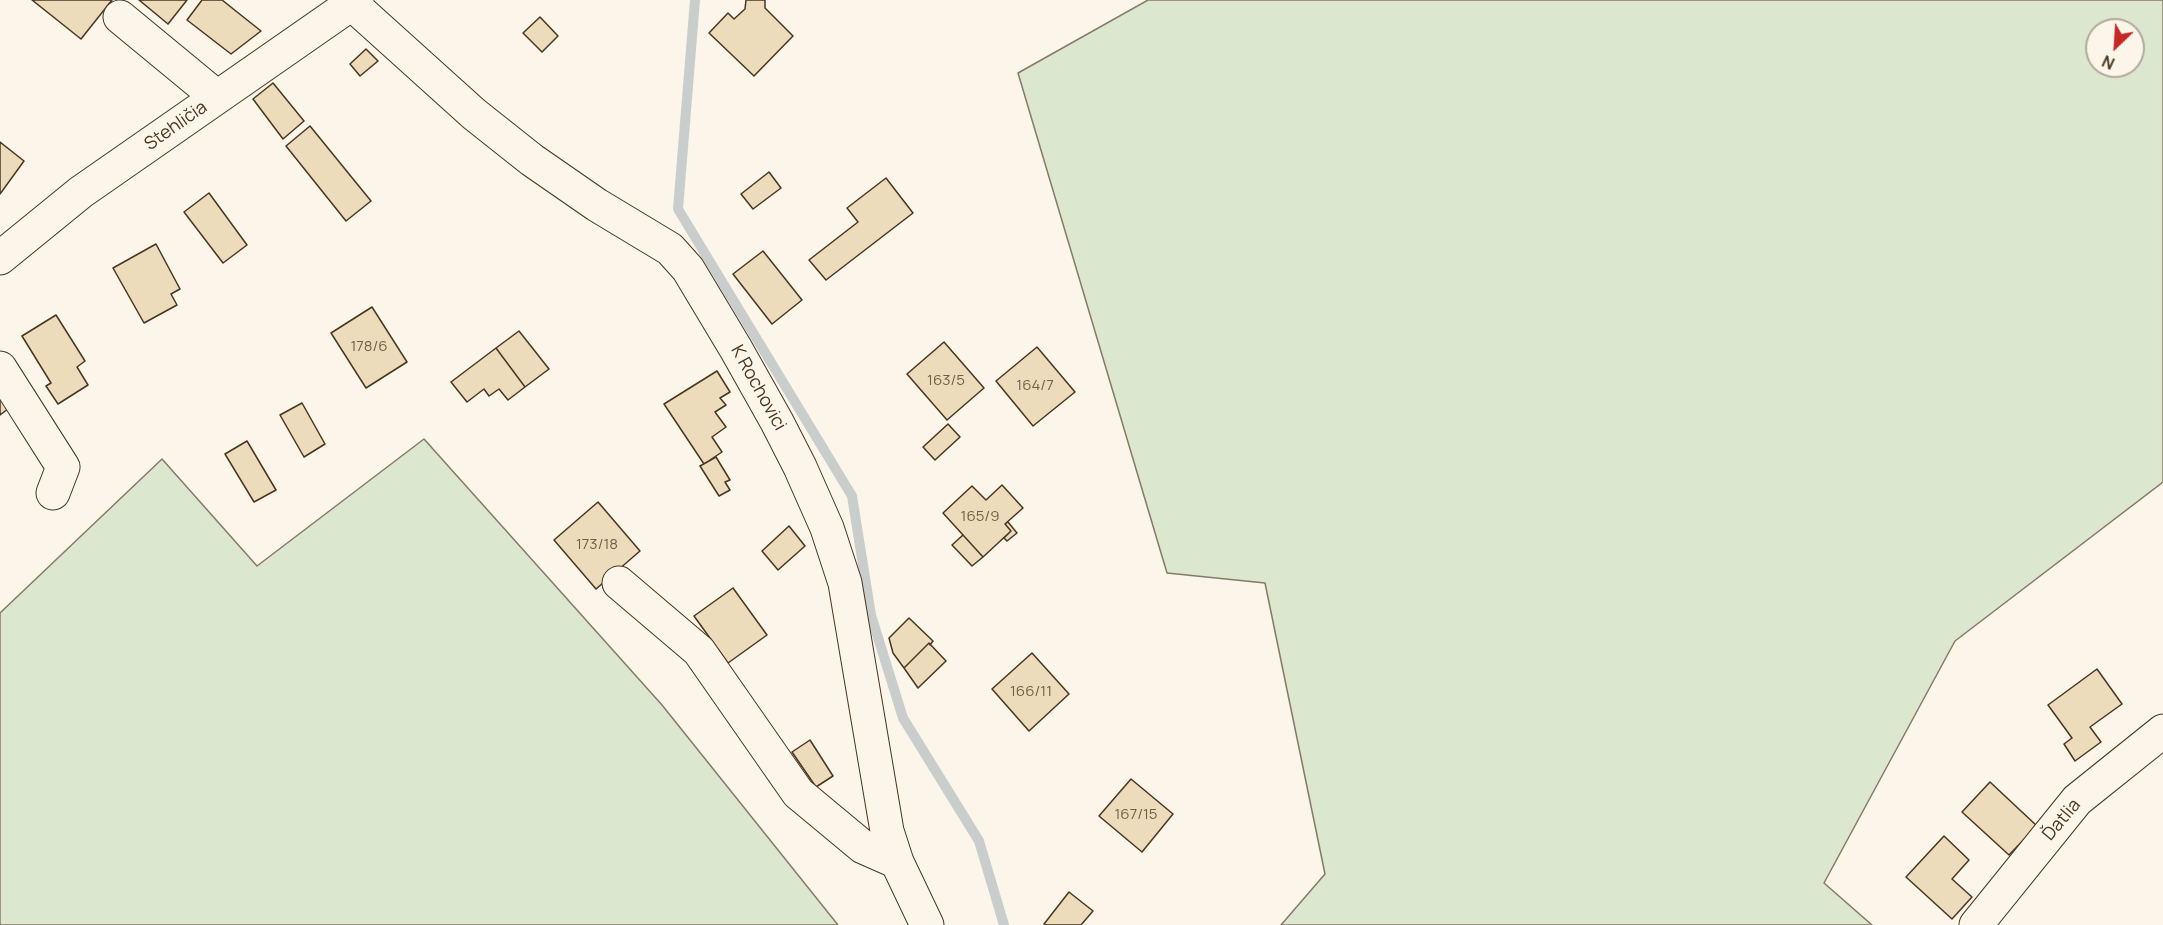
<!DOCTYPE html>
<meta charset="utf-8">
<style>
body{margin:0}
#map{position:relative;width:2163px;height:925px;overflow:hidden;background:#fbf6e9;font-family:Manrope,sans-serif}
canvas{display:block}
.north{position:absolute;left:2085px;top:18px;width:60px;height:60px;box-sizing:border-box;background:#fbf6e9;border:2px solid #b4a999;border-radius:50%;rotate:205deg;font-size:16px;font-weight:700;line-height:24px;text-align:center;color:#4a3520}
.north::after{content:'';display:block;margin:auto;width:21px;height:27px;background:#c62828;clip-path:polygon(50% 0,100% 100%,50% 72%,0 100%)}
</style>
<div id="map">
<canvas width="2163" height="925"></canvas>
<div class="north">N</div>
</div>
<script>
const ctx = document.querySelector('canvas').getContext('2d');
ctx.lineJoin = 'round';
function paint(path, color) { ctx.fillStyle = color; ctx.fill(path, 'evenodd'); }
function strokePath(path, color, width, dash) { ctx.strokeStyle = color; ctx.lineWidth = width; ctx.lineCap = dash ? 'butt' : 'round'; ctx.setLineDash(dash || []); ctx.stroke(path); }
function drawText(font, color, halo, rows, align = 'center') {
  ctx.font = font + ' Manrope,sans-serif'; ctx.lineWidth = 4.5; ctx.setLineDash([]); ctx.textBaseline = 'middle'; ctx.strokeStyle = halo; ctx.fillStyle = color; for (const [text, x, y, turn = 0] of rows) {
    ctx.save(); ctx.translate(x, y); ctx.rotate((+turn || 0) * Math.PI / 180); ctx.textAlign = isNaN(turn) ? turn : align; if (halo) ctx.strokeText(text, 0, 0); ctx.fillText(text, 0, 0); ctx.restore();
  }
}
const green = new Path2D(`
 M1148,0H2163V482L1955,641L1824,883L1872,925H1281L1325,874L1265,583L1167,573L1018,73ZM2097,30H2133V66H2097Z
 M424,439L662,705L838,925H0V613L162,459L257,566Z`);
paint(green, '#dce7d0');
strokePath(green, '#887966', 1.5);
strokePath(new Path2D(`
 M695,0L678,209L852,496L871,615L903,718L979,841L1004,925`), '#c9cecd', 10);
const building = new Path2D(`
 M32,0H112L81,39Z
 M139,0H187L168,24Z
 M202,0H222L261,31L231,54L187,20Z
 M746,0H765V8L793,36L754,76L709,33L728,13L734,19L745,9Z
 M540,17L558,36L542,52L523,33Z
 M366,49L378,61L360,76L350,64Z
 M273,83L304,121L283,139L253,99Z
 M310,126L371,201L346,221L286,146Z
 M0,142L24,161L0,194Z
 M769,172L781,188L753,209L741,194Z
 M886,178L913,213L826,280L809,260L858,222L847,208Z
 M209,193L247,245L223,263L184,212Z
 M156,244L180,289L171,294L177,305L144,323L113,268Z
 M763,251L802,300L772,324L733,274Z
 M372,307L407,362L366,388L331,333Z
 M56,315L85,361L77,367L88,385L58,404L46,386L51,383L22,336Z
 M519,331L549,369L525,387L496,348Z
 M944,342L984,388L947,420L907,374Z
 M1037,347L1075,392L1033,426L996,381Z
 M496,348L525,387L508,400L499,389L489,396L484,389L467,402L451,382Z
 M717,371L730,392L720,398L726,405L715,412L726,427L712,437L722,452L704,464L664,404Z
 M0,388L12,406L0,415Z
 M302,403L325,444L304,457L280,415Z
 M948,424L960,437L935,460L923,447Z
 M247,441L276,490L254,502L225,454Z
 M716,457L730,480L725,482L730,490L719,496L700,466Z
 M1002,485L1023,508L1005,524L1011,531L983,557L943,513L972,486L986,500Z
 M598,502L640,551L596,589L554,540Z
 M1008,522L1017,533L1007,541L1004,538L1011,531L1005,524Z
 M789,526L805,546L778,570L762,551Z
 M963,535L983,557L972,566L952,545Z
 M733,588L767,635L728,663L694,616Z
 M909,618L933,641L930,645L929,643L904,668L893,653L889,638Z
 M929,643L946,661L918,688L904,668Z
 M1032,653L1069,694L1029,731L992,689Z
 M2097,669L2122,704L2090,727L2101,742L2075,761L2064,744L2072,738L2048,705Z
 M810,740L833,776L816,787L792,752Z
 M1131,779L1173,814L1142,852L1099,816Z
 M1990,782L2037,826L2009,855L1962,812Z
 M1944,836L1969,860L1952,879L1972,897L1952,919L1906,877Z
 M1069,892L1093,911L1081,925H1046L1044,924Z`);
paint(building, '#ecdcbc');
strokePath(building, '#4a3520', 1.5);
const minor = new Path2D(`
 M352,4L474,114L532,160L597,205L670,249L688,269L736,349L777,422L800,467L827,528L845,583L887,831L897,862L927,925
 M120,17L217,97
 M0,258L81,192L357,0
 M0,368L63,467L53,493
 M619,583L699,651L798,793L863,847L897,862
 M1976,925L2077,800L2163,731`);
strokePath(minor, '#4a3520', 35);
strokePath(minor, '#fbf6e9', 33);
drawText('15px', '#725f47', null, [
 ["178/6",369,347],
 ["163/5",946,381],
 ["164/7",1035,386],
 ["165/9",980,517],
 ["173/18",597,545],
 ["166/11",1031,692],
 ["167/15",1136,815]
]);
drawText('18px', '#4a3520', '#fbf6e9', [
 ["Stehličia",176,126,-35],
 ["K Rochovici",758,388,61],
 ["Ďatlia",2062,820,-50]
]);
</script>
